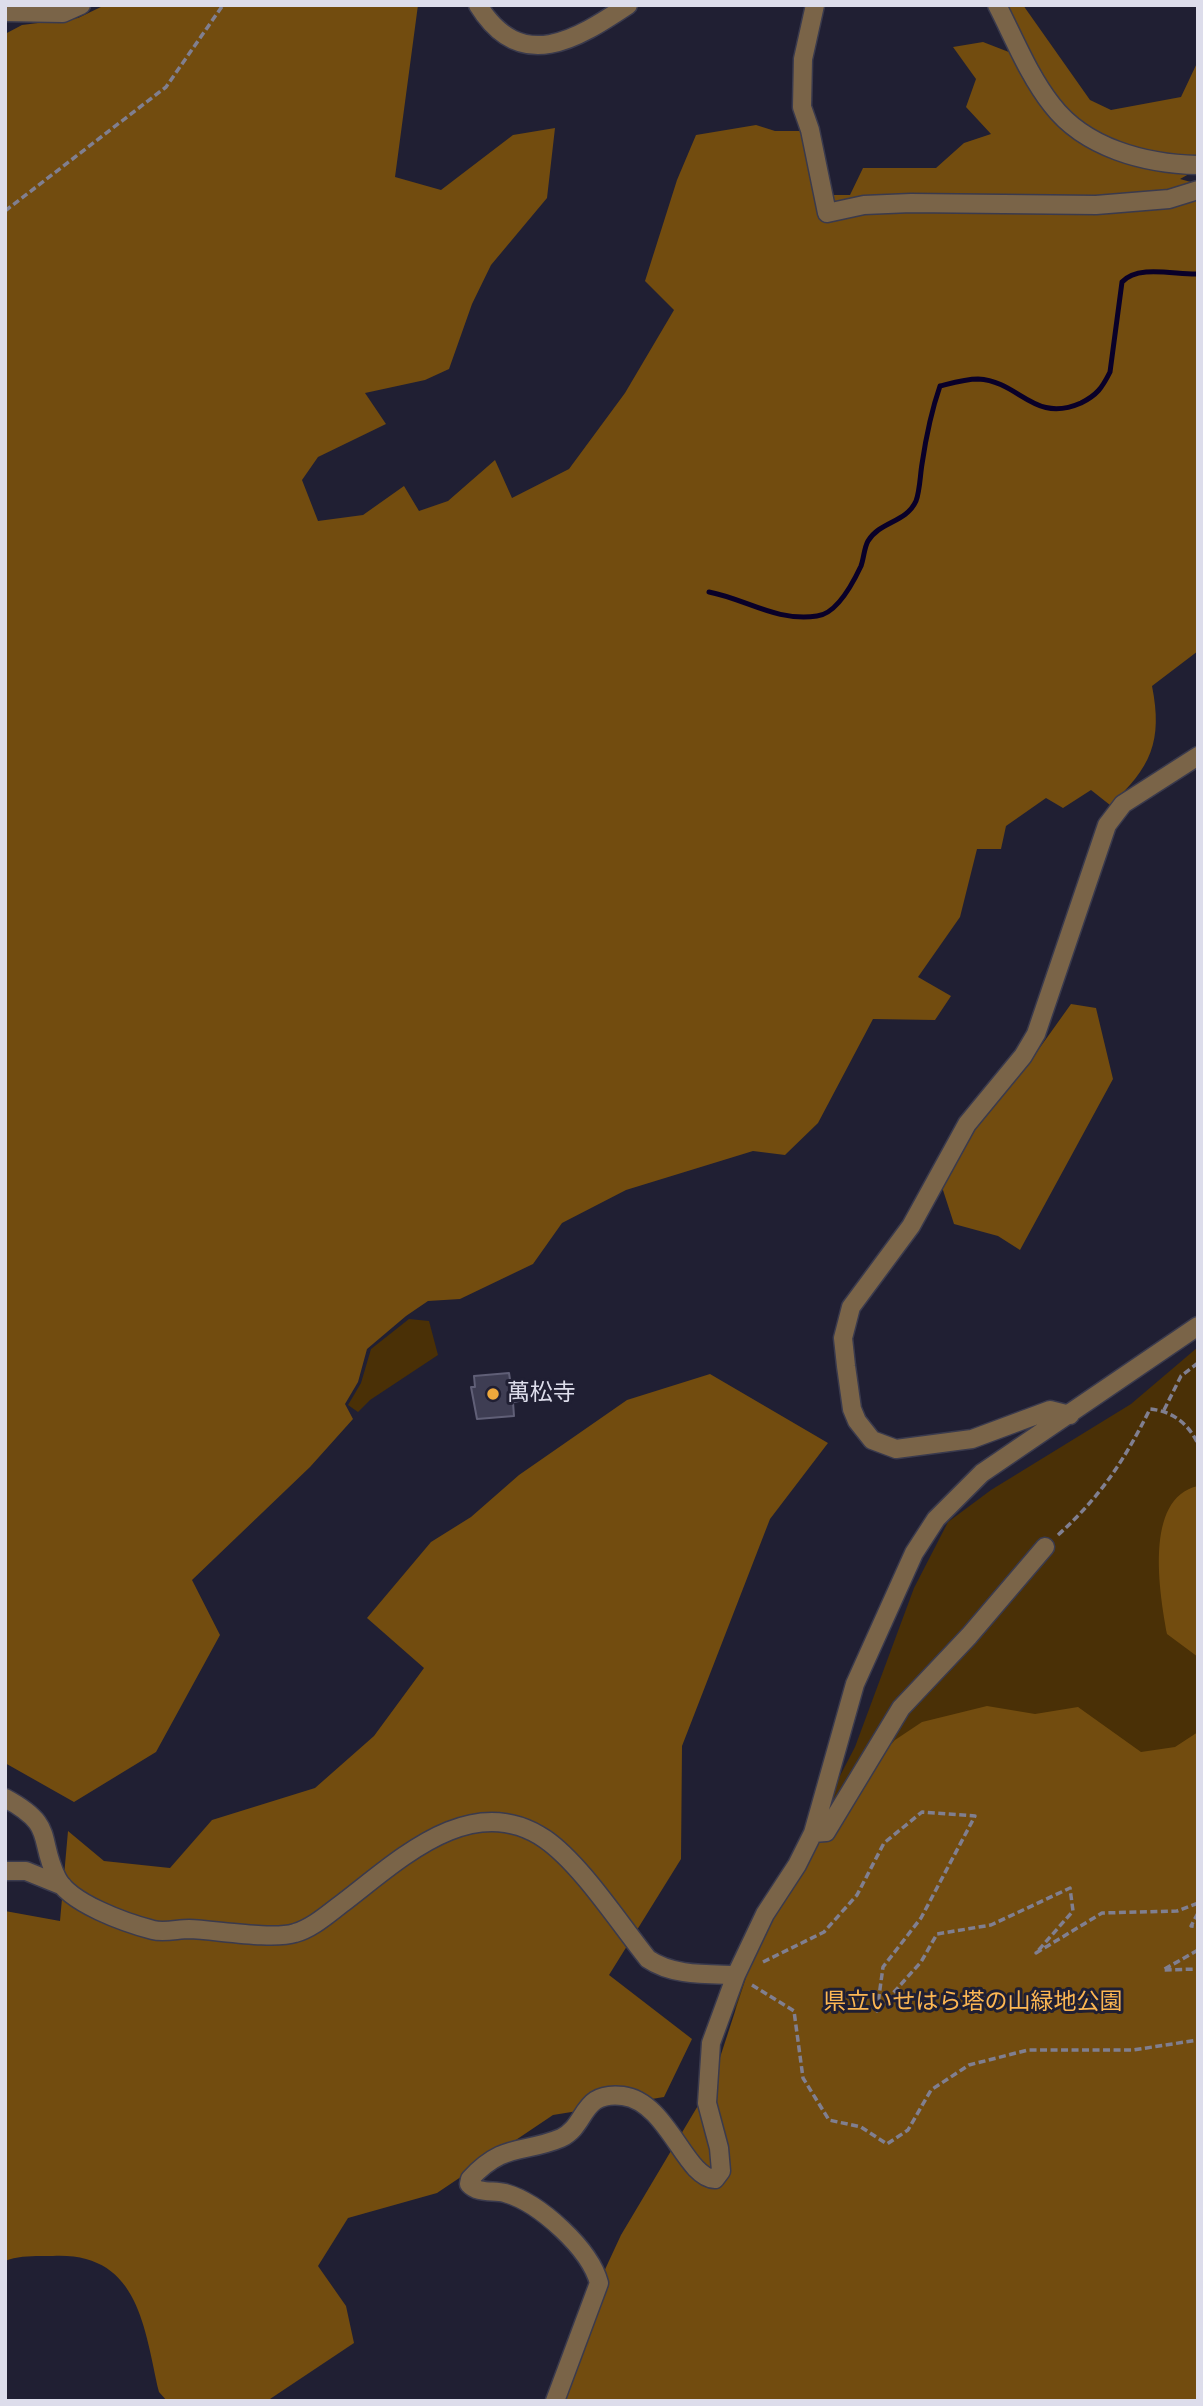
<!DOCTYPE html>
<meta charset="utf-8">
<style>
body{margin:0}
#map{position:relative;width:1203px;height:2406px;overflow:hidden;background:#201f33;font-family:"Roboto Condensed",sans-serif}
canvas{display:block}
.frame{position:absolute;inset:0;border:7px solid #ddddeb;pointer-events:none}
</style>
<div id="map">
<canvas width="1203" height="2406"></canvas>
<div class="frame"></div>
</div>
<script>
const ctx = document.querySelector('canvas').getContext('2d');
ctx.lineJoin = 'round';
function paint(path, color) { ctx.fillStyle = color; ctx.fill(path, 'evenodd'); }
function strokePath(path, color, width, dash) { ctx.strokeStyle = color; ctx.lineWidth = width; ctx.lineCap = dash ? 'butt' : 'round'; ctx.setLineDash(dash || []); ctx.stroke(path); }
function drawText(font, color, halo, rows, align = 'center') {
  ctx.font = font + ' "Roboto Condensed","Noto Sans JP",sans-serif'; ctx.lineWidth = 6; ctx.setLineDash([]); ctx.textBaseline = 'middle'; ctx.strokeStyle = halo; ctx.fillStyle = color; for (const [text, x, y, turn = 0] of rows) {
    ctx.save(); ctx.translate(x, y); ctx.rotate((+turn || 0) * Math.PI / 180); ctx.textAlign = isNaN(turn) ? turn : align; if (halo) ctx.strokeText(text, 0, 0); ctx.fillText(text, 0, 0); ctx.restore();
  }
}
paint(new Path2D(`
 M409,1319L429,1321L438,1355L370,1400L358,1412L348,1405L361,1383L371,1349Z
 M1198,1347V2169L735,2032L736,1975L855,1747L914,1588L948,1522L991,1490L1131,1404Z`), '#4a3006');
paint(new Path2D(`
 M105,5H418L395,177L441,190L513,135L555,128L547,198L491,265L472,304L449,369L425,380L365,393L386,424L318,457L302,480L318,521L363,515L404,486L419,511L448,501L495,460L512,498L569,469L625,393L674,310L645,281L677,180L696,135L756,125L775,131H804L822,195H850L863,168H936L964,143L991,134L966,107L976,79L953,47L983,42L1032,61L1004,5H1023L1090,100L1111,110L1181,97L1198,61V169L1180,179L1198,184V651L1152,686C1163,741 1151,768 1110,805L1091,790L1063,808L1046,798L1006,826L1001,849H977L960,917L918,977L951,996L935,1020L873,1019L818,1123L785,1155L753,1151L626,1190L562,1223L533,1264L460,1299L428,1301L406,1316L367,1349L358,1382L345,1404L353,1419L310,1467L192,1580L220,1635L156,1752L74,1802L5,1763V34L22,25L78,18Z
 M1071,1004L1096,1008L1113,1079L1020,1250L998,1236L954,1224L942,1187L967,1137L1021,1074Z
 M710,1374L828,1443L770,1519L682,1746L681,1859L609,1975L692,2039L664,2097L553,2115L437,2193L348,2218L318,2266L346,2306L354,2343L267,2401H167L159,2392C144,2327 139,2252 53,2256C37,2256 20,2255 5,2261V1911L60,1921L68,1831L104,1861L170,1868L212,1820L315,1788L374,1736L424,1668L367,1618L431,1542L471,1517L519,1475L627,1400Z
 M1198,1486V1657L1167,1634C1160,1595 1143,1498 1198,1486Z
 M987,1706L1035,1714L1078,1707L1141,1752L1175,1747L1198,1732V2401H544L621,2235L712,2082L772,1898L836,1802L895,1740L922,1722Z`), '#724c0f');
strokePath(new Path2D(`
 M709,592C746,599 776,622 817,616C837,614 853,583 861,566C864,558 864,548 868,541C880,521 906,523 916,501C920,490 920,476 922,464C926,437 931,412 940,386C952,383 966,379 978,379C1020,381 1033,424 1081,403C1097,395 1102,388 1110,372L1122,282C1138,264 1176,275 1198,274`), '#090029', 5);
const building = new Path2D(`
 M509,1373L511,1386L518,1385L519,1401L513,1402L514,1416L477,1419L471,1387H475L474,1376Z`);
paint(building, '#3e3d53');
strokePath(building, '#605f77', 2);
const minor = new Path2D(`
 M478,5C521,75 577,39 628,5
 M815,5L803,59L802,107L810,130L827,213L864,205L911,203L1096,205L1169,199L1198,190
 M997,5C1014,38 1029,76 1052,105C1085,148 1145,164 1198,165
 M5,12L63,13L81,5
 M1070,1415L1050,1410L972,1439L896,1449L872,1440L857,1421L852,1409L846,1366L843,1338L851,1307L911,1226L967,1124L1023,1056L1036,1034L1107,825L1123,804L1198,756
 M5,1798C57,1826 37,1838 57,1878C69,1903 126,1923 153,1930C164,1933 178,1929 189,1929C216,1930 272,1940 295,1933C313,1928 329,1913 344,1902C399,1860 472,1789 545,1839C581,1864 619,1923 648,1959C673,1976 706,1974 736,1975
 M813,1833L826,1832L901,1708L969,1636L1045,1547
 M5,1871H26L63,1886
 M555,2401L599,2283C590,2249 540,2203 505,2193C493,2190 478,2194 469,2184L470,2179C504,2142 523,2154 561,2138C588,2125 580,2091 623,2096C668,2102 685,2178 715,2179L721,2171L719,2148L707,2103L711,2043L736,1975L765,1914L797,1865L813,1833L855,1684L914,1553L936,1519L982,1473L1198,1326`);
strokePath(minor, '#3a3a4d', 21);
strokePath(new Path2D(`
 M5,211L166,87L223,5
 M1164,1410L1181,1376L1198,1363
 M1058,1535C1101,1496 1124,1461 1150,1409C1172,1411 1188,1423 1198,1444
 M1198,1913L1191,1926L1198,1927
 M1198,1950L1163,1970L1198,1969
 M763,1962L824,1932L857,1895L884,1843L922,1812L975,1816L921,1918L883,1967L877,2011L921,1962L937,1934L991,1925L1070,1888L1073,1911L1036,1953L1102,1913L1177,1911L1198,1903
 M752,1985L794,2011L803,2078L829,2120L861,2127L887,2144L908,2130L931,2090L969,2065L1028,2050H1133L1198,2040`), '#807f90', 3.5, [7, 3.5]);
strokePath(minor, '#7a6448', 18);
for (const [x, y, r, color] of [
 [493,1394,7,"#eea83c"]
]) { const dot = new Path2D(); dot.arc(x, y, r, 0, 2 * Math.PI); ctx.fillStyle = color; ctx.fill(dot); strokePath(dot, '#201f33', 2.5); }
drawText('23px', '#ddddeb', '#201f33', [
 ["萬松寺",507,1394]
], 'left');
drawText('23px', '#fdb753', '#201f33', [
 ["県立いせはら塔の山緑地公園",973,2003]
]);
</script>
